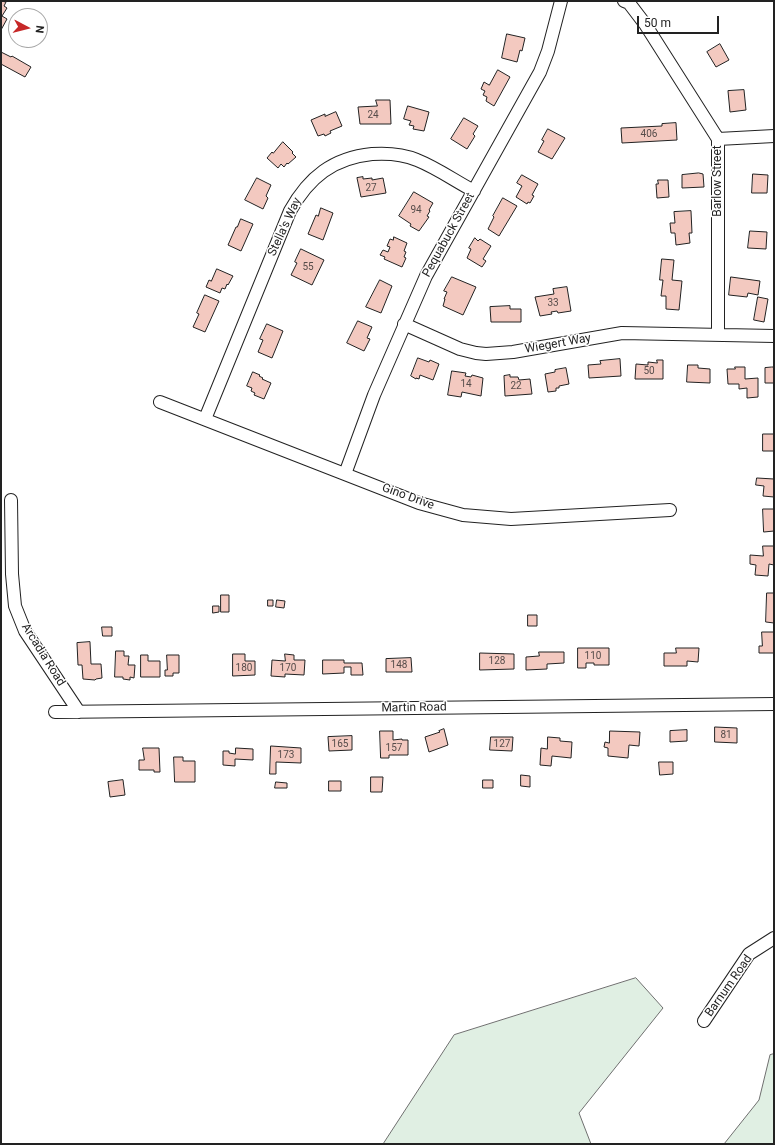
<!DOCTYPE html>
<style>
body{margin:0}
#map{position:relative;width:775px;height:1145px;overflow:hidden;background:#fff;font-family:Roboto,sans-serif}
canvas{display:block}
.frame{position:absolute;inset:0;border:2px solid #222;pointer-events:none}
.north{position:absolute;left:8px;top:8px;width:40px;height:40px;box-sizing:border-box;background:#fff;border:1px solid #a7a7a7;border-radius:50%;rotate:97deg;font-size:11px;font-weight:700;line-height:16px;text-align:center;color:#222}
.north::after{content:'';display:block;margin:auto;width:14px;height:18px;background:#c62828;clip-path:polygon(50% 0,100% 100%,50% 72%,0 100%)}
.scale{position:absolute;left:637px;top:16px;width:82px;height:18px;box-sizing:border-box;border:2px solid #222;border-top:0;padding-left:5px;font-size:12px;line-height:14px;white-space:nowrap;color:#222;-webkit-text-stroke:3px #fff;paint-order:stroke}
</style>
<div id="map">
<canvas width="775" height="1145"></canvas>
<div class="frame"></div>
<div class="north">N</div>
<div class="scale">50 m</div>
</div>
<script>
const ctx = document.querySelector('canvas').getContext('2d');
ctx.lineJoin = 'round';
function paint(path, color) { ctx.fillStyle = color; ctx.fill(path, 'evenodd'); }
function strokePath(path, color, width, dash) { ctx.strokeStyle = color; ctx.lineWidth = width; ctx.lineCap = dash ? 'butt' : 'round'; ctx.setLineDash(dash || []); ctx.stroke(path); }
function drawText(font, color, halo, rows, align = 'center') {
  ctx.font = font + ' Roboto,sans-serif'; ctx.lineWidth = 3; ctx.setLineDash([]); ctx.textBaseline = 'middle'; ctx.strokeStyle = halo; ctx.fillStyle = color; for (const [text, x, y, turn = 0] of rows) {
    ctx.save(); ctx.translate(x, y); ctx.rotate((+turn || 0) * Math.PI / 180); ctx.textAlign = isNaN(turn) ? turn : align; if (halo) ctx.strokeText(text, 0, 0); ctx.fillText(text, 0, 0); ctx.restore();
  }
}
const green = new Path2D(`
 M636,978L663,1008L579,1113L591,1144H383L454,1035Z
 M774,1054V1144H724L759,1100L770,1055Z`);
paint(green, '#e0efe3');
strokePath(green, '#6f6f6f', 1);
const building = new Path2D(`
 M1,1L6,2L4,6L7,8L2,16L7,19L1,30Z
 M507,34L525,38L522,51L520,50L517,62L502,58Z
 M720,44L729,60L716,67L707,52Z
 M1,52L11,57L12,56L31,67L25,77L1,64Z
 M498,70L510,77L494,106L486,101L487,97L483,95L485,91L481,89L484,82L489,85Z
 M744,90L746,110L730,112L728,91Z
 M376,100H390L391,124H360L358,107L377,106Z
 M408,106L429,112L424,131L413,129L414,126L409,125L411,121L404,119Z
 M336,112L342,126L330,131L331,133L325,136L324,134L318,136L311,120L325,114V116Z
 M464,118L478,126L473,134L475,136L467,149L451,139Z
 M676,123L677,140L622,143L621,128L662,126V124Z
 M548,129L565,138L552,159L538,152L544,141L542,140Z
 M283,142L293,152L292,153L296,157L288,164L287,163L284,167L281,164L278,168L267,158L272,152L273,153Z
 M699,173L703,174L704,187L682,188V175Z
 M753,174L768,175L767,193H752Z
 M522,175L538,184L532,195L534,196L530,203L528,202L527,204L516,197L522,186L517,183Z
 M363,177V179L372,178V180L383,178L386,193L361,197L357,178Z
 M257,178L271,185L266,196L268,198L263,209L245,200Z
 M658,180H668L669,197L657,198L656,184H658Z
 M414,192L433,203L429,210L430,211L427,216L429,217L419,231L410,226L411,224L399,216Z
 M503,198L517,206L499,236L488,229L494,217L493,216Z
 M321,208L333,213L323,240L308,234L316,215L318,216Z
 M691,211L692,233H689L690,243L676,245L675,233H671L670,223H675L674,212Z
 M241,219L253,224L241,251L228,245L236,227H237Z
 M750,231L767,232L766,249L748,248Z
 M394,237L407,243L404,251L406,252L404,257L406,258L402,267L384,259L385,257L380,255L383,250L388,252L390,247L387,246L390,239L393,240Z
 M475,238L478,241L480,239L491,246L483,259L486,261L482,267L467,258L471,249L469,248Z
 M301,249L324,260L312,285L291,275L297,263L295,262Z
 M662,259L674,260L672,280L682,281L679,310L666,309V296H661L663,280H660Z
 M217,269L233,276L228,285L227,284L225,289L222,288L220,293L206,287L209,280L211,281Z
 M452,277L476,287L463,315L443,306L445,299H444L447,292L444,291Z
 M731,277L760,281L758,295L748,293L747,297L729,295Z
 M380,280L392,286L381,313L366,307Z
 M567,287L571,311L558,313L557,311L551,312L552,314L540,316L535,297L554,294L553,289Z
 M205,295L219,301L205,332L193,327L199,314L197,313Z
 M758,297L768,299L764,322L754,320Z
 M510,306V309H521V322H491L490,307Z
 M358,321L372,327L367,338L370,339L364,351L347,343Z
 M267,324L283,331L272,358L258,352L263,340L260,339Z
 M418,358L429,362L430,360L439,364L433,380L420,375L419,379L416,378V379L411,376Z
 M620,359L621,376L589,378L588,365L601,364L600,361Z
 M657,360H663V379H635L636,364L648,365V362L657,363Z
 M688,365H698V368L710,369V383L687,382Z
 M735,367H745V379L758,378V397L747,398V388L739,389V384H728L727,369H735Z
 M772,367H774V387V383H765V368Z
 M566,368L569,384L559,386V388H556V391L548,392L545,374L555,372V370Z
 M452,371L466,373L465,376L471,377L472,375L483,378L481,396L462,392L461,397L448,395Z
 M253,372L260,375L259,376L263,378L262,379L271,383L264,399L254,395L255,393L251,391L252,388L247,386Z
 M510,375V377H518L519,380L530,379L532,394L505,396L504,376Z
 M763,434H774V451H763Z
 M757,478L774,479V497L763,496L764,486L756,485Z
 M763,509H774V531L764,532Z
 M763,546H774V565L769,564L768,576L755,575L756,565L750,564V555L763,556Z
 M767,593H774V623L766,622Z
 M221,595H229V612H221Z
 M268,600H273V606H268Z
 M277,600L285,601L284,608L276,607Z
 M213,606H219V612L213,613Z
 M528,615H537V626H528Z
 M102,627H112V636H103Z
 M762,632H774V653H759V646H762Z
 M90,642L91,664H101L102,678L96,679L95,680L83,679L82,665H78L77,643Z
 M578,648H609V665H594V663H586V668H578Z
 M676,648H699L698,662L687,661V666H664V653H676Z
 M116,651H124V656H129L128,665H135L134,678L130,677V680L123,679V677H115Z
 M539,652H564V663L547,664V669L526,670V657L539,656Z
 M480,653L514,654V669L480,670Z
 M233,654H245V661H255V675L233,676Z
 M285,654L294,655V660H305L304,675L285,674V677L271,676L272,660L285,661Z
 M141,655H148V661H160V677H141Z
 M167,655H179V673H173V676H165V670H167Z
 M411,658L412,672H386V659Z
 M323,660H344V663H362L363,675H351V667H344V673L323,674Z
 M715,727L737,728V743L715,742Z
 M444,729L448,745L429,752L425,737L440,732L439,731Z
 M687,730V741L670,742V731Z
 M380,731H393V740L402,739V740H408V755H389V758H381Z
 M610,731L640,732L639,746L629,745L628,758L608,756V748L604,747L605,742L609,743Z
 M352,736V750L329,751L328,737Z
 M491,737H513L512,751L490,750Z
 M548,737L560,738V741L572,742L571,758L552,756L551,766L540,765L541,748L547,749Z
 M271,746L301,748V763L276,762V774H270Z
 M143,748H159L160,772H154V770H139V760H144Z
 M236,748L253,749V760L235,759V766L223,765V751H229V753L235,754Z
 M174,757H183V761H195V782H175Z
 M659,762H673V774L660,775Z
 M521,775L530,776V787L521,786Z
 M371,777H383L382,792H371Z
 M123,780L125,795L110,797L108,782Z
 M483,780H493V788H483Z
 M329,781H341V791H329Z
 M276,782L287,783V788H275Z`);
paint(building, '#f3c9c0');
strokePath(building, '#222', 1);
const minor = new Path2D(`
 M624,1L629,3L645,24L718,139V335
 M718,139L774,136
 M404,324L460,349L476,353L486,354L513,352L622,333L774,336
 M160,402L419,503L463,515L511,519L670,510
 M205,419L290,211C309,177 333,158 372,154C387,153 403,154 417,160C437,168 455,181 474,191
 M345,474L374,395L426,276L540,72L548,51L561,1
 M11,500L12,574L15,606L25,631L79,712
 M55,712L774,704
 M704,1021L749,954L774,938`);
strokePath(minor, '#222', 14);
strokePath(minor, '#fff', 12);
drawText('10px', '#564c4a', null, [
 ["24",373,115],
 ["406",649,134],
 ["27",371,188],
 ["94",416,210],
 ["55",308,267],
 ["33",553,303],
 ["50",649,371],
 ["14",466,384],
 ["22",516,386],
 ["110",593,656],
 ["128",497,661],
 ["148",399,665],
 ["180",244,668],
 ["170",288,668],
 ["81",726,735],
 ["165",340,744],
 ["127",502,744],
 ["157",394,748],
 ["173",286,755]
]);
drawText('12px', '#222', '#fff', [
 ["Barlow Street",718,181,-90],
 ["Stella's Way",285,227,-65],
 ["Pequabuck Street",449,235,-61],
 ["Wiegert Way",558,344,-10],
 ["Gino Drive",408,497,20],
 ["Arcadia Road",43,655,58],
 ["Martin Road",414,708,-1],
 ["Barnum Road",729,986,-55]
]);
</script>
